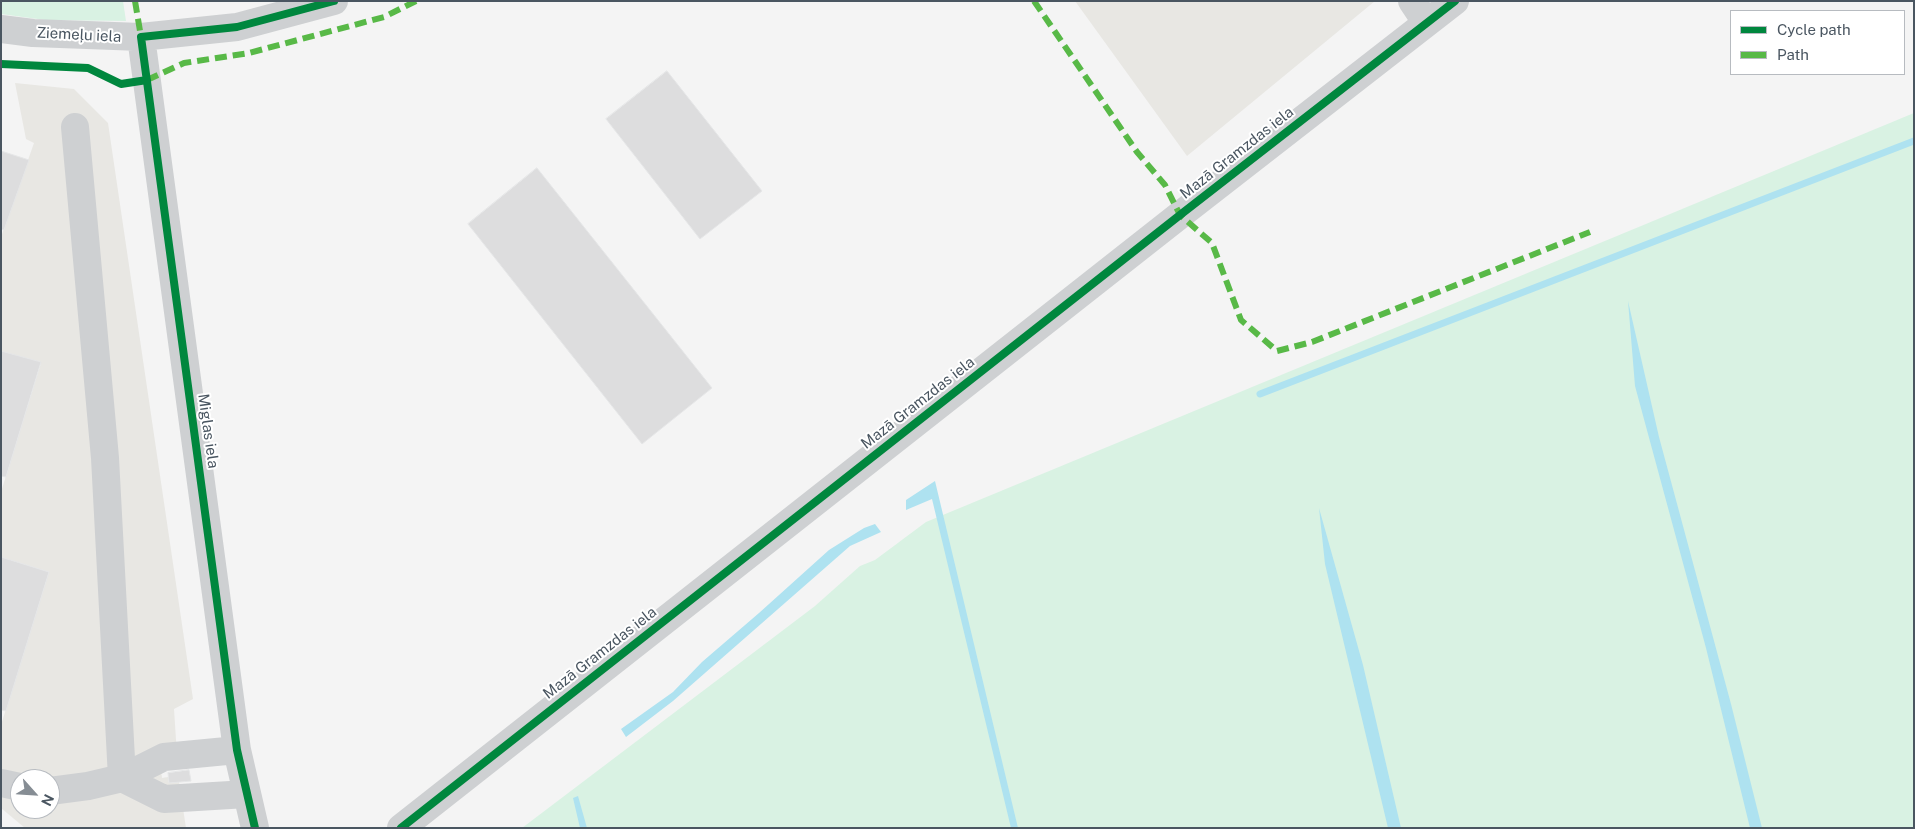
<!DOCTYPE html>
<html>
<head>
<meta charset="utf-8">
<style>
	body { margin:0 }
	#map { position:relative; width:1915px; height:829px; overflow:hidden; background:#f4f4f4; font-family:"Public Sans",sans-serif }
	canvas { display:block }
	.frame { position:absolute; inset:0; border:2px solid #4a5661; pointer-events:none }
	.legend { position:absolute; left:1730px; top:10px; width:175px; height:65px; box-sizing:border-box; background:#fff; border:1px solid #b7bbc0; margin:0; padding:6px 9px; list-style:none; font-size:15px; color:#4a5661 }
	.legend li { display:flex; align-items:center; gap:10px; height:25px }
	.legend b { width:25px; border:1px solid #b7bbc0 }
	.north { position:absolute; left:10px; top:769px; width:50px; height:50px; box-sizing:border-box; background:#fff; border:1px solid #b7bbc0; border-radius:50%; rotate:116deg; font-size:14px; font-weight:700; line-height:20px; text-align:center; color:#4a5661 }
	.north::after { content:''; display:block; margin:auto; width:18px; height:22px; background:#868d94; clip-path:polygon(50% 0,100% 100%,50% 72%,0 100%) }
</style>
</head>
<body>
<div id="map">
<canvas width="1915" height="829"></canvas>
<div class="frame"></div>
<ul class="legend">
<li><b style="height:6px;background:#00873e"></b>Cycle path</li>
<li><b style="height:6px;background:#58b947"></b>Path</li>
</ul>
<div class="north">N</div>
</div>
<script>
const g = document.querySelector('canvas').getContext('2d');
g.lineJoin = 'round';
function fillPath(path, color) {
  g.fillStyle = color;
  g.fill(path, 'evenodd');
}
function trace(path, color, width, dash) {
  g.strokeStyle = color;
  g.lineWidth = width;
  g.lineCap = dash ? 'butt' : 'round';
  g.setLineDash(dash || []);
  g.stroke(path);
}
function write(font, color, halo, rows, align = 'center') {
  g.font = font + ' "Public Sans",sans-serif';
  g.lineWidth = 4;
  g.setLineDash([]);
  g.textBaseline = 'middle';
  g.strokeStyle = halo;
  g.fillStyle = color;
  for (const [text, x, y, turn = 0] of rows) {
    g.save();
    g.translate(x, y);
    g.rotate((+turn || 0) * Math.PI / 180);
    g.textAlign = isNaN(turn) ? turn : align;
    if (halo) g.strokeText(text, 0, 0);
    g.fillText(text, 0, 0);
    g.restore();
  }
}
const commercial = new Path2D(`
	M 1075,1 L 1375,1 L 1187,156 Z
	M 15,83 L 74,89 L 108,123 L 193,699 L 174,709 L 177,755 L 160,763 L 162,778 L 168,777 L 169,783 L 179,782 L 186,828 L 25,828 L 1,808 L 1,725 L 49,572 L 1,557 L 1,492 L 41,363 L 1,351 L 1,237 L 34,143 L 26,139 ZM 20,779 L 50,779 L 50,809 L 20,809 Z`);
const green = new Path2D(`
	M 1,1 L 123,1 L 126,21 L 45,20 L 1,14 Z
	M 1914,113 L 1914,828 L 522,828 L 815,606 L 860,566 L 875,560 L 926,522 Z`);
const water = new Path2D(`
	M 1628,301 L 1659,437 L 1731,704 L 1762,828 L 1750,828 L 1706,648 L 1635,386 Z
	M 935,481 L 1018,828 L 1011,828 L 932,499 L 906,510 L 906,500 Z
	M 1319,508 L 1363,665 L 1401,828 L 1388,828 L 1325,564 Z
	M 875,524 L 881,532 L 850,546 L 673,701 L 626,737 L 621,729 L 673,692 L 702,662 L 759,613 L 829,550 L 864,528 Z
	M 578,796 L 587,828 L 580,828 L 573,798 Z`);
const stream = new Path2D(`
	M 1260,394 L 1914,141`);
const building = new Path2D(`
	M 667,71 L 762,191 L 700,239 L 606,119 Z
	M 1,151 L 29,160 L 4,230 L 1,229 Z
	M 537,168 L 712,388 L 642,444 L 468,224 Z
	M 1,351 L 41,362 L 6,477 L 1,476 Z
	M 1,557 L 49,572 L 6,711 L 1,710 Z
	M 189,770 L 191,781 L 169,783 L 168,773 Z`);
const path = new Path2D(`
	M 1,64 L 88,68 L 122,84`);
const minor = new Path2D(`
	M 1412,1 L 1426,22
	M 1,29 L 33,33 L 141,37 L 237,27 L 334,1
	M 141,37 L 237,750 L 255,828
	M 237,750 L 164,757 L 122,778 L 164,799 L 247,794
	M 1,783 L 20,787
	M 50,791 L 88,786 L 122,778 L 105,458 L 75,127
	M 401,828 L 1180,215 L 1455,1`);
const quiet = new Path2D(`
	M 135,1 L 141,37
	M 1034,1 L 1137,152 L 1165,185 L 1180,215 L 1212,243 L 1241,320 L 1277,351 L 1312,342 L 1590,232
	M 147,80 L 184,63 L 249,53 L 384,17 L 416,1`);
const cycleway = new Path2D(`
	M 1,64 L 88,68 L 121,84 L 147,80
	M 255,828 L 237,750 L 141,37 L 237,27 L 334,1
	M 401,828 L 1180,215 L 1455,1`);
const streetNames = [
	["Ziemeļu iela",79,35,3],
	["Mazā Gramzdas iela",1237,153,-38],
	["Mazā Gramzdas iela",918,403,-38],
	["Miglas iela",208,431,82],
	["Mazā Gramzdas iela",600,653,-38]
];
fillPath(commercial, '#e8e7e3');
fillPath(green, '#d9f2e3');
fillPath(water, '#aee2f0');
trace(stream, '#aee2f0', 7);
fillPath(building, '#ddddde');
trace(building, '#e5e6e7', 1);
trace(path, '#bcc7c4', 3, [4, 2.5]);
trace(minor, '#ced0d2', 28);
trace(quiet, '#58b947', 6, [12, 6]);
trace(cycleway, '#00873e', 8);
write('15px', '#4a5661', '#fff', streetNames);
</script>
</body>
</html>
